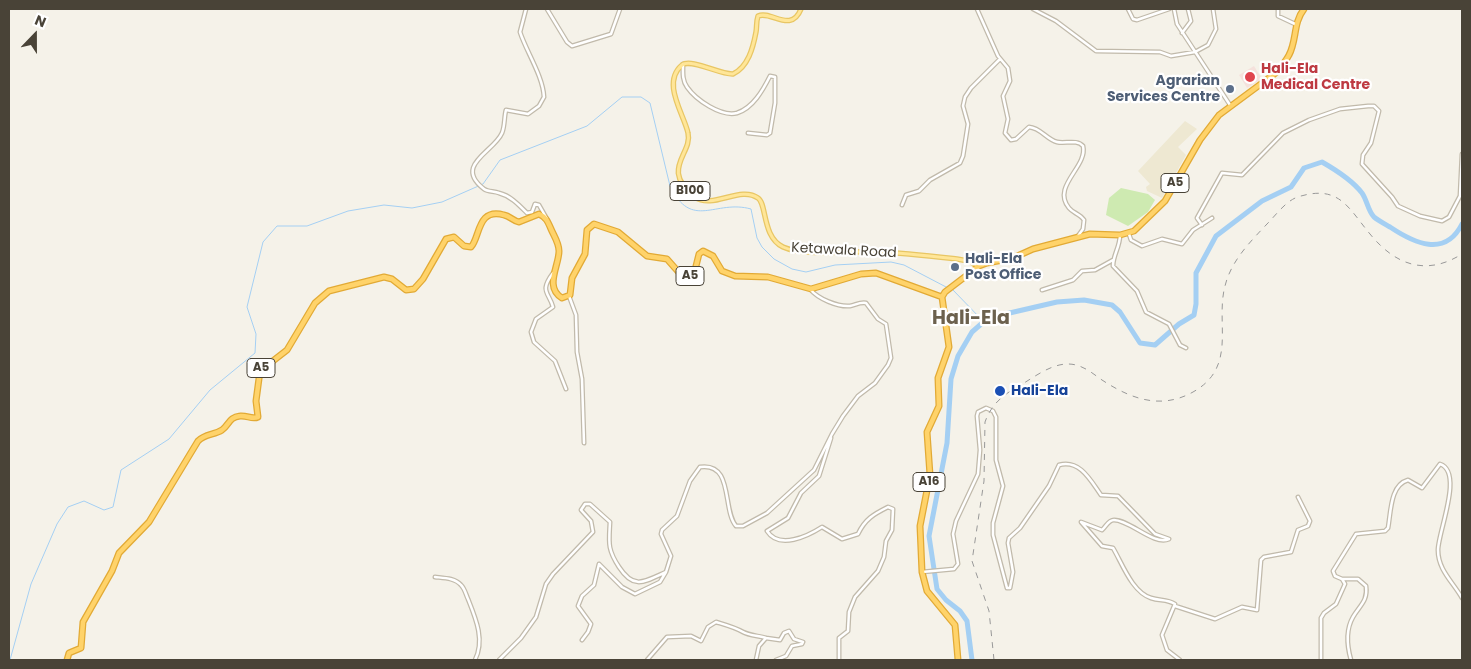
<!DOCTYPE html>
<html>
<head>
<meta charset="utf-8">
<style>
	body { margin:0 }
	#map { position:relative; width:1471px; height:669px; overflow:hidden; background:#f5f2e9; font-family:Poppins,sans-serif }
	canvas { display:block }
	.frame { position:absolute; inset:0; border:10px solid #494337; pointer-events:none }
	.north { position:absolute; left:10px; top:10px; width:50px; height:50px; -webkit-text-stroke:4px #fff; paint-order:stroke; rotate:22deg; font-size:14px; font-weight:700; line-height:20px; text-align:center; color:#494337 }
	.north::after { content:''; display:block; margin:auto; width:18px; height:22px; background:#494337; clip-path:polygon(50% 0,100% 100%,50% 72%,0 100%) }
</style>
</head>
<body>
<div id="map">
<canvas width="1471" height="669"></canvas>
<div class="frame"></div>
<div class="north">N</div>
</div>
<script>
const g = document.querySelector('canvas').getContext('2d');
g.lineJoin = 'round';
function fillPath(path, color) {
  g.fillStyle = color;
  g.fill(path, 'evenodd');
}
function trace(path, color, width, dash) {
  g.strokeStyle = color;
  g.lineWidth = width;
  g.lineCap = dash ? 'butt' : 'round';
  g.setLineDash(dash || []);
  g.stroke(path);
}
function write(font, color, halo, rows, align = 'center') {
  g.font = font + ' Poppins,sans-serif';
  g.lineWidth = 4.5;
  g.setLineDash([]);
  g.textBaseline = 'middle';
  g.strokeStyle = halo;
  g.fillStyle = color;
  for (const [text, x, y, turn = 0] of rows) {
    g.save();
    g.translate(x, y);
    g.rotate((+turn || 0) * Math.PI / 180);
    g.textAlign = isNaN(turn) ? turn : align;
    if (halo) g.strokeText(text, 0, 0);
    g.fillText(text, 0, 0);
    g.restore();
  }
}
const education = new Path2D(`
	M 1185,121 L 1197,129 L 1178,147 L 1186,155 L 1162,198 L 1147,191 L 1146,187 L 1150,184 L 1138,171 Z`);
const medical = new Path2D(`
	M 1254,66 L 1262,79 L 1247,88 L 1239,75 Z`);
const green = new Path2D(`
	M 1121,188 L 1148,194 L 1155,200 L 1148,212 L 1128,226 L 1106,215 L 1109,198 Z`);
const stream = new Path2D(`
	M 952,289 L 983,321
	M 10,660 L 31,584 L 57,524 L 68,507 L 84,501 L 104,510 L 113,507 L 121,470 L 169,439 L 210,390 L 255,353 L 256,334 L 247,307 L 263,242 L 277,226 L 307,226 L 348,211 L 384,205 L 412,208 L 442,202 L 483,184 L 500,160 L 587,126 L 622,97 L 641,97 L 650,103 L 670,186 C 692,231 715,199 751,209 L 757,238 L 762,247 L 774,259 L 792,269 L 806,272 L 835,265 L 891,262 L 904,265 L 948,288`);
const river = new Path2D(`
	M 972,660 L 967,621 L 960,611 L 946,600 L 937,589 L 929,536 L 947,443 L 951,379 L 958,356 L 972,332 L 988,318 L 1057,302 L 1084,300 L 1112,305 L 1120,312 L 1140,343 L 1155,345 L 1179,324 L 1194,315 L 1196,304 L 1196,273 L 1216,236 L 1262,201 L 1291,187 L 1304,168 L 1322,162 C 1336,170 1352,180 1362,193 C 1367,200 1368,211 1374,217 C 1379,221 1385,224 1390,227 C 1414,243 1445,258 1462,224`);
const minor = new Path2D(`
	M 526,9 L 520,32 C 526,51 543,76 544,97 L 539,106 L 528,114 L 506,110 C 504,117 505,126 502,133 C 494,152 453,165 484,189 C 488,192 494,191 499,193 C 511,196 519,205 527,213 L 532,212 L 535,204 L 539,205 L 547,219
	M 547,9 L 567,42 L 572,46 L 611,34 L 620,9
	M 977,9 L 998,56 L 1008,68 L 1010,81 L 1003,96 L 1008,119 L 1005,133 L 1011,140 L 1016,139 L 1029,127 C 1041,128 1046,139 1057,142 C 1065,144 1077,139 1083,146 C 1088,167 1051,186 1069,208 C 1073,213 1080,214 1084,220 L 1083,229 L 1078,236
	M 1033,9 L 1056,21 L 1096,51 L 1160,52 L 1171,56 L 1195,52 L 1208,45 L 1216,29 L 1213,9
	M 1128,9 L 1133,19 L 1137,20 L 1169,9
	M 1174,9 L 1177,24 L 1230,105
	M 1278,9 L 1278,16 L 1295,24
	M 1182,33 L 1191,21 L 1188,9
	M 683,64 C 683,72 682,80 687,87 C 696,100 721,117 737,113 C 753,108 763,90 770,76 L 775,77 L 775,103 L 770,133 L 767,135 L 748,133
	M 902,205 L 906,195 L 919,191 L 930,180 L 960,163 L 963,156 L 968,124 L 963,106 L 965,97 L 971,88 L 1000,59
	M 1202,225 L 1197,218 L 1222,173 L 1242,175 L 1283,133 L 1309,120 L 1340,109 L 1368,106 L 1374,106 L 1379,111 L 1371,143 L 1363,155 L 1362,164 L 1392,197 L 1398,206 L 1420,216 L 1442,221 L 1449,217 L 1460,196 L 1462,154
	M 1129,234 L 1131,240 L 1142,246 L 1162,239 L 1182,244 L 1193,230 L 1212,218
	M 1120,235 C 1120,247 1113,255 1113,266 L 1137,291 L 1146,312 L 1169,324 L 1180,345 L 1186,348
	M 553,273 C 539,292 549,292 553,307 L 536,319 L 531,332 L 534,342 L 555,361 L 566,389
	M 1042,290 L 1073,280 L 1082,271 L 1095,270 L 1113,260
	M 569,296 L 576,315 L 577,352 L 582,379 L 584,443
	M 831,438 L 819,476 L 801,493 L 788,518 L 767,531 C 779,550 808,536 822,527 L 842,539 L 858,534 C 865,519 874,514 888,507 L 893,509 L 892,530 L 886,541 L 884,557 L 878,571 L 855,597 L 849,612 L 848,631 L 839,638 L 839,660
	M 922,572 L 954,569 L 958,564 L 953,534 L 956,521 L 978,474 L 980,450 L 977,416 L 978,412 L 986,408 L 993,411 L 996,417 L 996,460 L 1003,486 L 993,523 L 993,535 L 1007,588 L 1010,588 L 1013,572 L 1008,543 L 1009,538 L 1020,528 L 1049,486 L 1059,465 C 1080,459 1091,481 1101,495 L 1118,496 L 1155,534 L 1169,539 C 1154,546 1130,520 1114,520 C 1108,520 1106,527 1102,530 L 1081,522 L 1102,546 L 1113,548 C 1122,563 1132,592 1151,598 C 1160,601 1167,599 1175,604 L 1162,635 L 1167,650 L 1180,660
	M 435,577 C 444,578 455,578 461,585 C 465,589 466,595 468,599 C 476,619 485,640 475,660
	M 1342,579 L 1358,579 L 1366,586 C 1368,601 1360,605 1353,617 C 1345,631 1347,646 1351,660
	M 1175,606 L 1215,619 L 1242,607 L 1257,610 L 1261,560 L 1264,557 L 1291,552 L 1298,530 L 1308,526 L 1310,521 L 1298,497
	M 582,640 L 588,632 L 591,624 L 578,606 L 582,596 L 594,585 L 599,564 L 622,587 L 635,594 L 660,582 L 666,572
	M 499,660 L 521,638 L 536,617 L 546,584 L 553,574 L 593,532 L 591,521 L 581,510 L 585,504 L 590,504 L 610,522 C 609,542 607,549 619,567 C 634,590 644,582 666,572 L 671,556 L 661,534 L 662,530 L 677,516 L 690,481 L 700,467 C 734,462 722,510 736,526 L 743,526 L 767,513 L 814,470 L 832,434 L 843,416 L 858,396 L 875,383 L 888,365 L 891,358 L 886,324 L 878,319 L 866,303 C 859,302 856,305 850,306 C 838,307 818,299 810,289
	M 647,660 L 667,637 L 691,636 L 701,641 L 708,627 L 716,622 C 726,625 734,627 743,632 C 748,635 759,636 766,638
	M 756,660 L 759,646 L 766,638 L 780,640 L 784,633 L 789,631 L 794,639 L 803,642 L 802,644 L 792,646 L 786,656 L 776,660
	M 1321,660 L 1321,618 L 1324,613 L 1336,604 L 1345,584 L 1342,579 L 1335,576 L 1333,571 L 1356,534 L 1385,531 L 1388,528 C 1391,512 1390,485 1408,480 L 1422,488 L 1440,464 C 1464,472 1438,532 1438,550 C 1438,570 1453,582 1462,598`);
const major = new Path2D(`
	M 801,9 C 791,34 771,10 758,16 C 756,22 757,27 756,32 C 753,48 748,67 733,74 C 721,75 691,58 682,65 C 661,83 684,114 688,133 C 693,154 659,169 695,197 C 713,210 740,185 758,198 C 767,204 762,237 783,247 C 805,257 852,250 877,252 C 904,253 930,256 957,259 L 968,261 L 979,266`);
const highway = new Path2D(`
	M 67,660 L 69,653 L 81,648 L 83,622 L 112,571 L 119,553 L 149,522 L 198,441 C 205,434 214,435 222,430 C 229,425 229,417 240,416 C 247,415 252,420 258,417 L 256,401 L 260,371 L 287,350 L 315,303 L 329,291 L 384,277 L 392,279 L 406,290 L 414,289 L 423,279 L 446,239 L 454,237 L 464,246 L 471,247 C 480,238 477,207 504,215 C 510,216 513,221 519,222 L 539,214 C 546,217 548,222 551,229 C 554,236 559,243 559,251 C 559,266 544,287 562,298 L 570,295 L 572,278 L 585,254 L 587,230 L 594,224 L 618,232 L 647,256 L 667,259 L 682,276 L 687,277 L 694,274 L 699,254 L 703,251 L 713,256 L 722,271 L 735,276 L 768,277 L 811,289 L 861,274 L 876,273 L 942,297
	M 958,660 L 955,625 L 927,591 L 922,572 L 920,526 L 930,475 L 927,432 L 939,406 L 938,378 L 949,347 L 942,297 L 945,292 L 979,266 L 987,263 L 1013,258 L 1033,249 L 1090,234 L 1120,235 L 1134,231 L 1165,201 L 1200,140 L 1219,115 L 1277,72 C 1281,66 1286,61 1289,55 C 1297,40 1293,23 1304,9`);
const rail = new Path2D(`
	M 994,660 L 989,611 L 972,561 L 984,481 L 985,422 C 992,402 1006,393 1024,383 C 1037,375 1052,364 1068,364 C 1082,364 1092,373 1102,380 C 1131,399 1161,410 1193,392 C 1238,367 1215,323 1225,286 C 1231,261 1250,242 1267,224 C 1277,214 1287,199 1301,196 C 1340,185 1349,209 1370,234 C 1396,266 1427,276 1462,254`);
const markers = [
	[1250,77,6,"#e0444e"],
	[1230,89,5,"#5c6f8a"],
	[955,267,5,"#5c6f8a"],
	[1000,391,6,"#1a4fb4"]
];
const shields = [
	[1175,183,28],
	[690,191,40],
	[690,276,28],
	[261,368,28],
	[929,482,32]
];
const shieldNames = [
	["A5",1175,183],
	["B100",690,191],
	["A5",690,276],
	["A5",261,368],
	["A16",929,482]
];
const healthNames = [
	["Hali-Ela",1261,69],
	["Medical Centre",1261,85]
];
const serviceNames = [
	["Agrarian",1220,81],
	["Services Centre",1220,97],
	["Hali-Ela",965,259,"left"],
	["Post Office",965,275,"left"]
];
const streetNames = [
	["Ketawala Road",844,251,3]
];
const transitNames = [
	["Hali-Ela",1011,391]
];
const districtNames = [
	["Hali-Ela",971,319]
];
fillPath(education, '#eee8d2');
fillPath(medical, '#f5e1dc');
fillPath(green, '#ceeab1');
trace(stream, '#a4cff3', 1);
trace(river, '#a4cff3', 5);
trace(minor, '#c1baab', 5);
trace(major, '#e8c664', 5.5);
trace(highway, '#e2aa35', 7);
trace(minor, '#fff', 2.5);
trace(major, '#ffe698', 3);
trace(highway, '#ffd36a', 4.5);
trace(rail, '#989898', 1, [6, 6]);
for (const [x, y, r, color] of markers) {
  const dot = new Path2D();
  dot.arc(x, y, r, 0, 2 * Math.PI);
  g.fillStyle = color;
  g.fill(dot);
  trace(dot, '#fff', 2);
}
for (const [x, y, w] of shields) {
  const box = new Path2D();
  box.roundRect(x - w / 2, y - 9.5, w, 19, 4);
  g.fillStyle = '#fff';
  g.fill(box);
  trace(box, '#494337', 1);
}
write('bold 12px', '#494337', null, shieldNames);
write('bold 14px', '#be3a42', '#fff', healthNames, 'left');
write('bold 14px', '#4e5e75', '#fff', serviceNames, 'right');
write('14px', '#494337', '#fff', streetNames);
write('bold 14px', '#164399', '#fff', transitNames, 'left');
write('bold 19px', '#6c614e', '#fff', districtNames);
</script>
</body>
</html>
